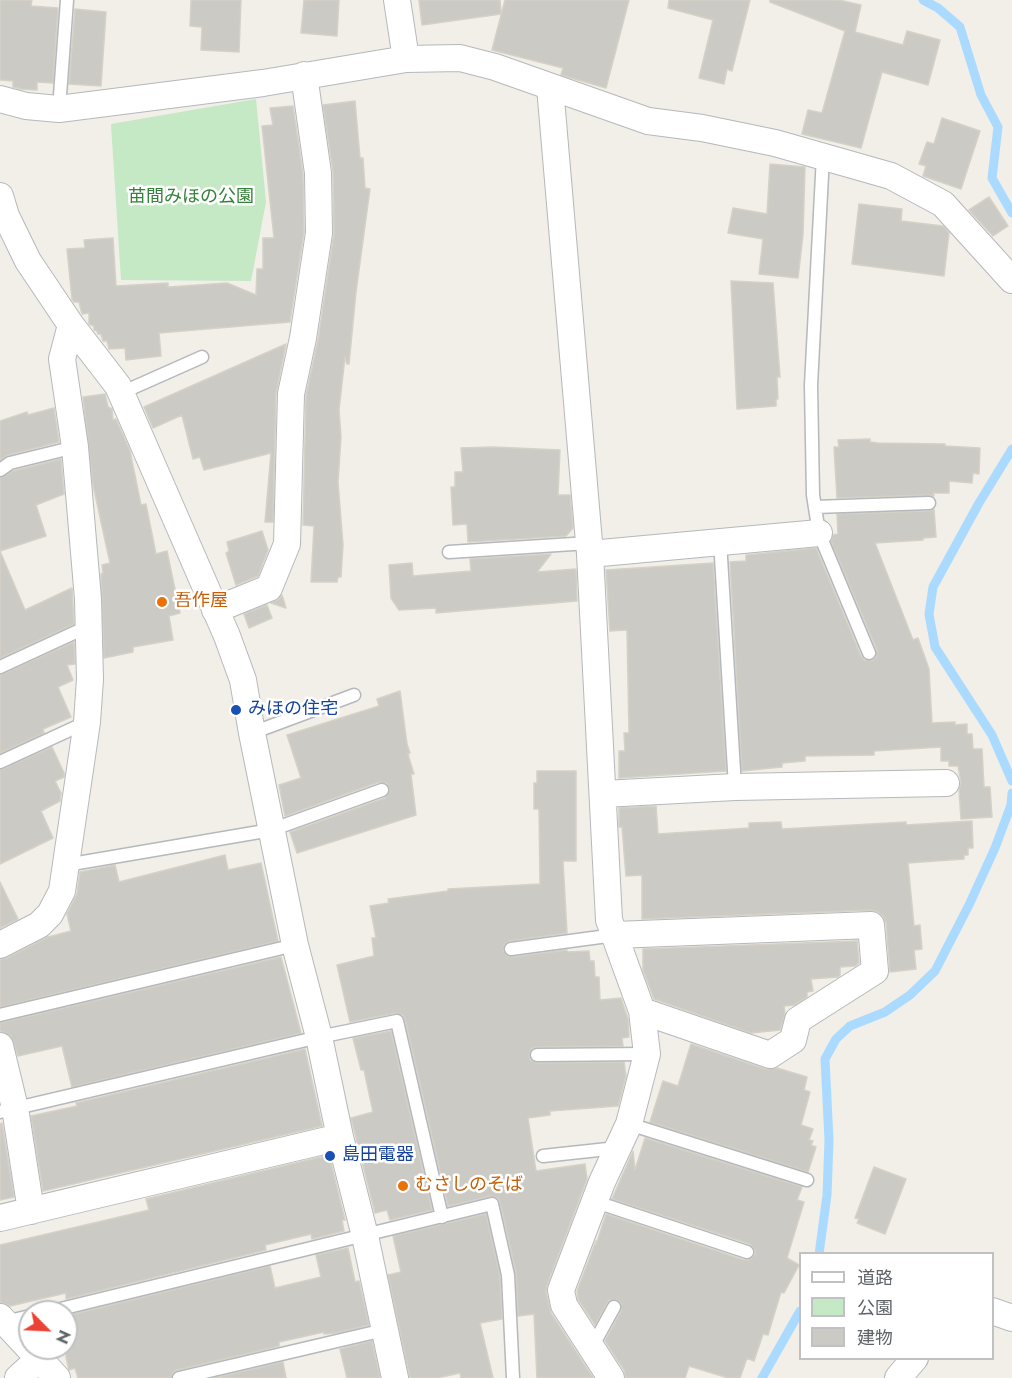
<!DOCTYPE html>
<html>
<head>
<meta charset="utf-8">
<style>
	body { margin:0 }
	#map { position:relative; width:1012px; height:1378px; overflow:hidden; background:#f1efe8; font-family:Jost,"Noto Sans JP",sans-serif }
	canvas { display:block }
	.legend { position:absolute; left:799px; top:1252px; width:195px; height:108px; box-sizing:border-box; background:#fff; border:2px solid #bfc1c3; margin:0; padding:8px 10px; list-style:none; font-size:18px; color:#5f6368 }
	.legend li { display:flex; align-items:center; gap:12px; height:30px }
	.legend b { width:30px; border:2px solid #bfc1c3 }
	.north { position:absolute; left:18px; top:1300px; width:60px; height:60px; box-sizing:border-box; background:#fff; border:2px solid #bfc1c3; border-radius:50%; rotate:114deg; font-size:16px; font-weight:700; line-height:24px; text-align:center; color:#5f6368 }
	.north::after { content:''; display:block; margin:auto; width:21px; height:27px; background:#ea4335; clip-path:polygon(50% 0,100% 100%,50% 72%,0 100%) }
</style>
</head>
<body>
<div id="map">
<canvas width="1012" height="1378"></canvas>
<ul class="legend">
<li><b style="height:8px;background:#fff"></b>道路</li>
<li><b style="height:16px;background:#c5e8c5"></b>公園</li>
<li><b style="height:16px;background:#cccac5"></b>建物</li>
</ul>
<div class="north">N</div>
</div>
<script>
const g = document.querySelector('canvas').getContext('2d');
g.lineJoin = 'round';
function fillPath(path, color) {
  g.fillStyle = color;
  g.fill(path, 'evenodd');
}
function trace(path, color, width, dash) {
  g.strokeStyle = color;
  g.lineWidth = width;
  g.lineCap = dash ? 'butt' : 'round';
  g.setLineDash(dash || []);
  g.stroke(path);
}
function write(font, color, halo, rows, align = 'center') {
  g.font = font + ' Jost,"Noto Sans JP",sans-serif';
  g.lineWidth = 5;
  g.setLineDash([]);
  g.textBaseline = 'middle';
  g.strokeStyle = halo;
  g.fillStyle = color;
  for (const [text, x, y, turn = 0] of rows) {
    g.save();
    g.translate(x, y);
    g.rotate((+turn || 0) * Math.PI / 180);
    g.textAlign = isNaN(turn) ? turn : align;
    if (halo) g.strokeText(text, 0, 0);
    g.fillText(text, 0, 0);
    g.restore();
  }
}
const green = new Path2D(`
	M 256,99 L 266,202 L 251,281 L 121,280 L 111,124 Z`);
const stream = new Path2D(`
	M 923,0 L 938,8 L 960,27 L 981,95 L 998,127 L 992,178 L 1012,213
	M 1012,449 L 979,503 L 933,587 L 929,614 L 935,647 L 992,735 L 1012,781
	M 819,1254 L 827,1195 L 829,1140 L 825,1059 L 836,1039 L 850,1026 L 885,1012 L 910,995 L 935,971 L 969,905 L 995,848 L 1011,805 L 1012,793
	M 762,1378 L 800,1311`);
const building = new Path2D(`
	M 0,0 L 32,0 L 31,6 L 58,8 L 53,83 L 37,82 L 37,90 L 21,89 L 13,87 L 13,81 L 0,80 Z
	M 191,0 L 241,0 L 239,52 L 201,50 L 202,27 L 190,26 Z
	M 304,0 L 339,0 L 337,36 L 301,33 Z
	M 419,0 L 500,0 L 501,14 L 422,25 Z
	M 505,0 L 629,0 L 606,88 L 561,75 L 563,68 L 492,50 Z
	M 669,0 L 750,0 L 732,71 L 727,69 L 724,84 L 699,78 L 713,20 L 668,8 Z
	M 770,0 L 839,0 L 861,5 L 855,32 L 903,45 L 907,31 L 940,40 L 928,85 L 882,72 L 861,148 L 802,134 L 808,110 L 822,113 L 845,31 L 770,2 Z
	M 75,9 L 106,12 L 101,86 L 69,84 Z
	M 355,101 L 360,158 L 363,158 L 365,188 L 370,189 L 356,292 L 349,364 L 347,364 L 345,357 L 339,410 L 341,437 L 338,482 L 343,545 L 341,577 L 338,577 L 337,582 L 311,582 L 314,526 L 303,525 L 306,396 L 318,340 L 334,233 L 333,171 L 323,105 Z
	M 293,106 L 303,174 L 304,232 L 290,322 L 159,333 L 161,356 L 126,360 L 125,348 L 109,349 L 107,341 L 103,341 L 101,334 L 98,334 L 97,331 L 94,330 L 94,326 L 89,324 L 89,313 L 82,314 L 79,302 L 74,302 L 72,299 L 67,249 L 85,248 L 84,240 L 113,238 L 116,286 L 168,283 L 168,287 L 227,283 L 256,295 L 257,269 L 263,269 L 263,238 L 274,238 L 262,126 L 273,125 L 270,108 Z
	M 942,118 L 980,131 L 961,189 L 923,176 L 926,166 L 919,164 L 927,142 L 934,144 Z
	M 770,164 L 805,167 L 803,235 L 798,278 L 759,274 L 763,239 L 728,233 L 733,208 L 767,214 Z
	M 989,197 L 1008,226 L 993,236 L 969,210 Z
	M 859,204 L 902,209 L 901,221 L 943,226 L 949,233 L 944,276 L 852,264 Z
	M 731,281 L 773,283 L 780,377 L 777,377 L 778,399 L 776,399 L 776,406 L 737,409 Z
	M 286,344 L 276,393 L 273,522 L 265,522 L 271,453 L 204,470 L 200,457 L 193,459 L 182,415 L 153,428 L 144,407 Z
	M 105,394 L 108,407 L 112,409 L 113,420 L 116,419 L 130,451 L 141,505 L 146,504 L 156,554 L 167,551 L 180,613 L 169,616 L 173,640 L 133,647 L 133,652 L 104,658 L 101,574 L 103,573 L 102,565 L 110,563 L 93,485 L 83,397 Z
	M 54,408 L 59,442 L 8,455 L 0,460 L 0,421 L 27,412 L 28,415 Z
	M 870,439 L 870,442 L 878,443 L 945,444 L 945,446 L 980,448 L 979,474 L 973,473 L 972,483 L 949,481 L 949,493 L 933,493 L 934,496 L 929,495 L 837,498 L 834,447 L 839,447 L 838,440 Z
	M 493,447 L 560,450 L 558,495 L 570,495 L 573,528 L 566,536 L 468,542 L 467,524 L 453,525 L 451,487 L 455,487 L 455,472 L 463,472 L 461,448 Z
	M 61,459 L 64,494 L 36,505 L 46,536 L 0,551 L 25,610 L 72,588 L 74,624 L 0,658 L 0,478 L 13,471 Z
	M 934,509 L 936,537 L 923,538 L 923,540 L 875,543 L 913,640 L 918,638 L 929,669 L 932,723 L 955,722 L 955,725 L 967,724 L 967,734 L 972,734 L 973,749 L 982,749 L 984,787 L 990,787 L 992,817 L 961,819 L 959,790 L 961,782 L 958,766 L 949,766 L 949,761 L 941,761 L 941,747 L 874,751 L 874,755 L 805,756 L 805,761 L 782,763 L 782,767 L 742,771 L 730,562 L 746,561 L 746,555 L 816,548 L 861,656 L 864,660 L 872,661 L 876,657 L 877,650 L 831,541 L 833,535 L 838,534 L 837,514 L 929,511 Z
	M 262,531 L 268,550 L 258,576 L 236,585 L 226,553 L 229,551 L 227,542 Z
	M 551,554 L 537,572 L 576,569 L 577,601 L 436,613 L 436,608 L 399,610 L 391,598 L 389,565 L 412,563 L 413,576 L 471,571 L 470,559 Z
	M 713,563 L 726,771 L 619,778 L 619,751 L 625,751 L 624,733 L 629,733 L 627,630 L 610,631 L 606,570 Z
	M 282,595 L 286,608 L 271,603 L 279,599 Z
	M 267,605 L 272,618 L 249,628 L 244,614 Z
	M 74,642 L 75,664 L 67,665 L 73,680 L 58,687 L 71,717 L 43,729 L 44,733 L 0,753 L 0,675 Z
	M 400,691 L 407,744 L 410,753 L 408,753 L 409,758 L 414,774 L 411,774 L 416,815 L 297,853 L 290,832 L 385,798 L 390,791 L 387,783 L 379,782 L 285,816 L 279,785 L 301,778 L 287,735 L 379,706 L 377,699 Z
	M 52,747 L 64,773 L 64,777 L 55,781 L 61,793 L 60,801 L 41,811 L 53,838 L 0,864 L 0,770 Z
	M 537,771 L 576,771 L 576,861 L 563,861 L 567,933 L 509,941 L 504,945 L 503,951 L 507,956 L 512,957 L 567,950 L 567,952 L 589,951 L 590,961 L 594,961 L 595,977 L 599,977 L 600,1000 L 621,998 L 628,1019 L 629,1037 L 622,1038 L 623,1046 L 537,1047 L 532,1048 L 529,1054 L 530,1060 L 537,1063 L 624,1062 L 626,1076 L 618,1106 L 550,1111 L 550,1115 L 528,1118 L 536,1171 L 585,1164 L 587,1179 L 547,1285 L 546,1292 L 551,1313 L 593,1378 L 537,1378 L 534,1314 L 518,1316 L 516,1273 L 500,1202 L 498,1198 L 491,1196 L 448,1206 L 405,1019 L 403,1015 L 396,1013 L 350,1022 L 337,965 L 374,956 L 372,938 L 376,938 L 370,906 L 389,903 L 388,899 L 448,891 L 448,889 L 540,884 L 539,809 L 534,809 L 534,783 L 537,783 Z
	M 656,806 L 658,834 L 749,828 L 749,823 L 781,822 L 782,829 L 906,822 L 906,825 L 972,821 L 973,848 L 968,848 L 968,855 L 964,855 L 964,859 L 908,863 L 914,926 L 920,925 L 922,949 L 914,950 L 916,969 L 890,972 L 886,923 L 883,916 L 878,912 L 871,910 L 642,919 L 642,875 L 626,876 L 622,827 L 619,827 L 619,808 Z
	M 225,855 L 228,870 L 261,863 L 278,941 L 0,1007 L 0,960 L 7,958 L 48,937 L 71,931 L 67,914 L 77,894 L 80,872 L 115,865 L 119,882 Z
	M 0,882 L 18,919 L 0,928 Z
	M 857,941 L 859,963 L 855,966 L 840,967 L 840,975 L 838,977 L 811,979 L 813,991 L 807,992 L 807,997 L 794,1005 L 784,1006 L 785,1014 L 780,1030 L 751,1033 L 654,999 L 643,970 L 643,949 Z
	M 281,957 L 301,1033 L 72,1087 L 62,1046 L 18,1056 L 11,1036 L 0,1031 L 0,1023 Z
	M 391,1031 L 432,1210 L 390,1220 L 387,1210 L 375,1213 L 351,1118 L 373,1112 L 364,1070 L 361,1070 L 353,1038 Z
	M 691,1044 L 765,1069 L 777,1068 L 807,1077 L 804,1090 L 810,1092 L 801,1125 L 813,1129 L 809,1140 L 813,1141 L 811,1145 L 816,1147 L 808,1172 L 650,1122 L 663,1081 L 678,1086 Z
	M 305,1049 L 322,1126 L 43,1191 L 31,1116 L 77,1106 L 76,1103 Z
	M 2,1123 L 14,1197 L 0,1200 L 0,1124 Z
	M 645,1138 L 802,1187 L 797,1200 L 804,1202 L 787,1258 L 799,1265 L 784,1293 L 781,1292 L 768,1335 L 763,1334 L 754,1361 L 747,1358 L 740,1378 L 728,1378 L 689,1366 L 685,1378 L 626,1378 L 624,1370 L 605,1341 L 621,1311 L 621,1303 L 617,1300 L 609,1300 L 595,1325 L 578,1299 L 577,1291 L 596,1241 L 596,1245 L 606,1214 L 744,1260 L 749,1260 L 755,1255 L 755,1250 L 750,1244 L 612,1199 L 633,1151 L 635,1170 Z
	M 329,1155 L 345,1220 L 342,1220 L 344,1231 L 312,1239 L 311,1234 L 265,1245 L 266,1250 L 66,1299 L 66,1293 L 10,1306 L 0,1302 L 0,1245 L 149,1210 L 146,1199 Z
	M 874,1167 L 906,1179 L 885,1234 L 857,1223 L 859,1219 L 855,1218 Z
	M 486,1214 L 500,1276 L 502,1319 L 480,1323 L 493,1378 L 461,1378 L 460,1373 L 437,1378 L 410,1378 L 388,1275 L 401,1272 L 393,1236 Z
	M 348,1248 L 355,1282 L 359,1281 L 369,1325 L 336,1333 L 324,1334 L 324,1332 L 279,1342 L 279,1346 L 177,1370 L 173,1372 L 171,1378 L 78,1378 L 75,1368 L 69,1370 L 66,1357 L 66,1316 L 270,1266 L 275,1288 L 321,1277 L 316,1255 Z
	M 372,1341 L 380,1378 L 347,1378 L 340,1349 Z
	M 283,1362 L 286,1378 L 215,1378 Z`);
const service = new Path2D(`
	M 59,109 L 67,0
	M 823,156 L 811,385 L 813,495 L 819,533 L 869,653
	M 121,393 L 202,357
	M 0,470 L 10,463 L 75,447
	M 815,507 L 929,503
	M 720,541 L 735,787
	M 449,552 L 589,543
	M 0,667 L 89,626
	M 252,733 L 354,695
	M 0,762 L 87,722
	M 66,865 L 271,830 L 382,790
	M 511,949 L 615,935
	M 0,1015 L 295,945
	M 537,1055 L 647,1054
	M 0,1112 L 319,1037 L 397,1021 L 442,1217
	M 629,1124 L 807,1180
	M 543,1156 L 617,1148
	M 596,1202 L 747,1252
	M 48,1312 L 492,1204 L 508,1275 L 513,1378
	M 5,1322 L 30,1316
	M 592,1347 L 614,1307
	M 179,1378 L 384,1330`);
const minor = new Path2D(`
	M 397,0 L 406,59
	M 550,87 L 590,554 L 609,920 L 642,1011 L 647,1054 L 629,1124 L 602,1182 L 561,1290 L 564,1305 L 611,1378
	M 0,99 L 26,106 L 59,109 L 263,83 L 406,59 L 460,58 L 495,67 L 648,121 L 702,128 L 775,143 L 891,176 L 943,204 L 1012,280
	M 0,196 L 6,216 L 28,261 L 71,325 L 118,386 L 227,636 L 243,680 L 252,733 L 295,945 L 319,1037 L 340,1137 L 365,1236 L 395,1378
	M 590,554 L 819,533
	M 215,610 L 269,588 L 287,544 L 291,394 L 303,338 L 319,233 L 318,173 L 304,75
	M 603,794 L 735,787 L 946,783
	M 615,935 L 871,925 L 875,971 L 798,1020 L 793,1040 L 770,1055 L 642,1011
	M 0,945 L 39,925 L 50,914 L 62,891 L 87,722 L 90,679 L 88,599 L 75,447 L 62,359 L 71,325
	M 0,1046 L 15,1108 L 31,1211
	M 0,1218 L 340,1137
	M 992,1311 L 1012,1318
	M 0,1317 L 57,1378
	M 18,1378 L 39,1359
	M 898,1378 L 915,1358`);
const markers = [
	[162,602,6,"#e8710a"],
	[236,710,6,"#1a4fb4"],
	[330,1156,6,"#1a4fb4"],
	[403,1186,6,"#e8710a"]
];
const parkNames = [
	["苗間みほの公園",191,198]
];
const foodNames = [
	["吾作屋",174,602],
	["むさしのそば",415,1186]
];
const transitNames = [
	["みほの住宅",248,710],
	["島田電器",342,1156]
];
fillPath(green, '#c5e8c5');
trace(stream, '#aadaff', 9);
fillPath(building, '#cccac5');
trace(building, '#d6d1c6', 1.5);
trace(service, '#b5b8bc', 15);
trace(minor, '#b5b8bc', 28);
trace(service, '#fff', 12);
trace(minor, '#fff', 26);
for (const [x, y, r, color] of markers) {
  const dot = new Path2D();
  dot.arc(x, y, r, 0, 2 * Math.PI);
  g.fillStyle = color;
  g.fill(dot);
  trace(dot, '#fff', 2);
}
write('18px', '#348238', '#fff', parkNames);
write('18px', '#c56008', '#fff', foodNames, 'left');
write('18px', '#164399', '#fff', transitNames, 'left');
</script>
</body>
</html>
